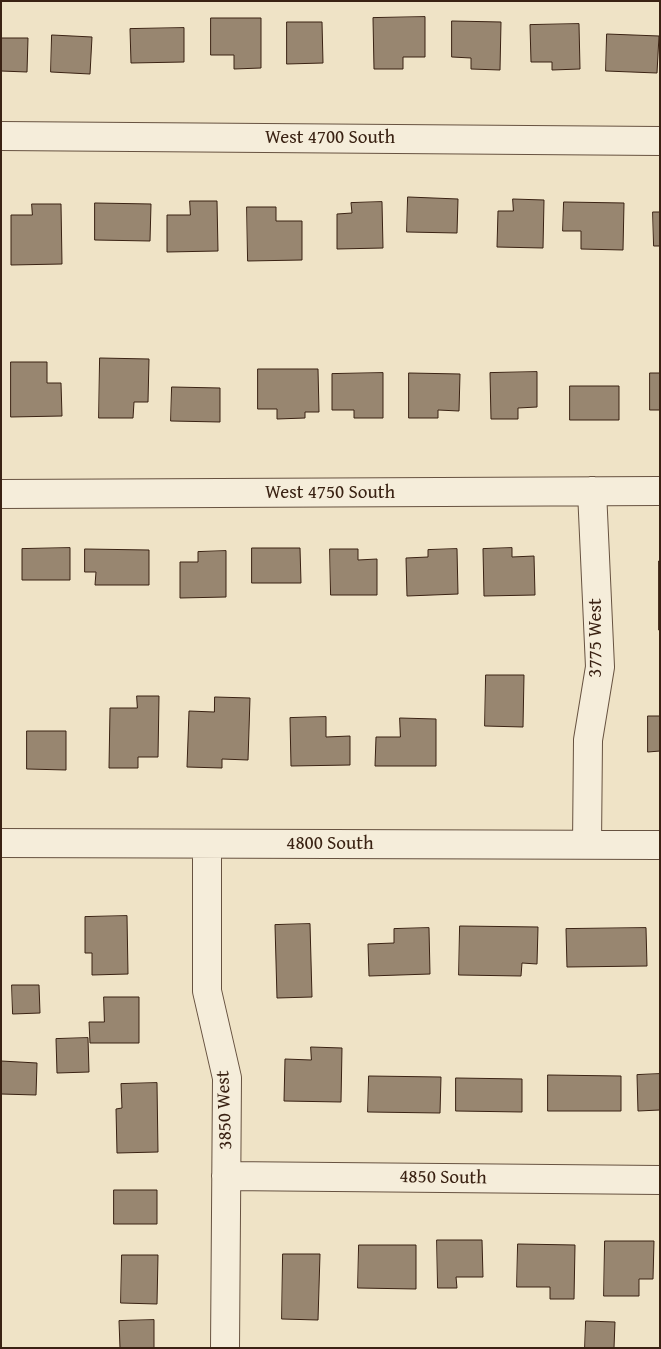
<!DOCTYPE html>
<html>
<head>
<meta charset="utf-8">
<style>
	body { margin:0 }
	#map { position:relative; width:661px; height:1349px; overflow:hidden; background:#efe3c6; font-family:"Gentium Book Plus",serif }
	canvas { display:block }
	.frame { position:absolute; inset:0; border:2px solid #3a2213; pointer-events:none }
</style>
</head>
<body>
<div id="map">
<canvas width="661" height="1349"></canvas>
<div class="frame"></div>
</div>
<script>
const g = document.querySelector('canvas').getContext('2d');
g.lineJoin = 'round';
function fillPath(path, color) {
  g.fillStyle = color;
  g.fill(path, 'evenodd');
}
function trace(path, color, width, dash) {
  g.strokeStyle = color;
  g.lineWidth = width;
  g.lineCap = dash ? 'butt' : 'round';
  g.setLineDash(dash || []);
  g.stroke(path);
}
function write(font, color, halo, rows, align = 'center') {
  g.font = font + ' "Gentium Book Plus",serif';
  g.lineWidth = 4.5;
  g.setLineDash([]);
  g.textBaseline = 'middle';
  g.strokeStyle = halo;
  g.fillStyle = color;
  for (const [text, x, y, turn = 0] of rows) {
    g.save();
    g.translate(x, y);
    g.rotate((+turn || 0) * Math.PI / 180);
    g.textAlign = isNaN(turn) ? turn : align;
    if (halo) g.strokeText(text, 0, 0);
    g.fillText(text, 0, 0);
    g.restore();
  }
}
const building = new Path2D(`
	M 425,17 L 425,57 L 403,57 L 403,69 L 374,69 L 373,18 Z
	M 211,18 L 261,18 L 261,68 L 234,69 L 234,55 L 211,55 Z
	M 452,21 L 501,22 L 500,70 L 471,69 L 471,58 L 452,57 Z
	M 287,22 L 322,22 L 323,63 L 287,64 Z
	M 579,24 L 580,69 L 552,70 L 552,62 L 531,62 L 530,25 Z
	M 184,28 L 184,62 L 131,63 L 130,29 Z
	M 607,34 L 659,36 L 657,73 L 606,71 Z
	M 52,35 L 92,37 L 90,74 L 51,72 Z
	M 1,38 L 28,38 L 27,72 L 1,71 Z
	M 408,197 L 458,199 L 457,233 L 407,232 Z
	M 513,199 L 544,200 L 543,248 L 497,247 L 498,211 L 513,211 Z
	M 190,201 L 217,201 L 218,251 L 167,252 L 167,215 L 190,215 Z
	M 382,202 L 383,248 L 337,249 L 337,214 L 352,213 L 351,203 Z
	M 564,202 L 624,203 L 623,250 L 581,249 L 581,231 L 563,231 Z
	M 95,203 L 151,204 L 150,241 L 95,240 Z
	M 32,204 L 61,204 L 62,264 L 11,265 L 11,215 L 32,215 Z
	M 247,207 L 276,207 L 276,221 L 302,221 L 302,260 L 248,261 Z
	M 653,212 L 660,212 L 660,246 L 654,246 Z
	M 100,358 L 149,359 L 148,402 L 134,402 L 133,418 L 99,418 Z
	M 11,362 L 47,362 L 47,383 L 61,383 L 62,416 L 11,417 Z
	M 258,369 L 318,369 L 319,412 L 305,412 L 305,418 L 277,419 L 277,409 L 258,409 Z
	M 537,372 L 537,407 L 518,408 L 518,419 L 491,419 L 490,373 Z
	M 383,373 L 383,418 L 354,418 L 354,410 L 332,410 L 332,374 Z
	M 409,373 L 460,374 L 459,411 L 438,410 L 438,418 L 409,418 Z
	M 650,373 L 660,373 L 660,410 L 650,410 Z
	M 570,386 L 619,386 L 619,420 L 570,420 Z
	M 172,387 L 220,388 L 220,422 L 171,421 Z
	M 70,548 L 70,580 L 22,580 L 22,549 Z
	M 252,548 L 300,548 L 301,583 L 252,583 Z
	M 512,548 L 512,557 L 534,556 L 535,595 L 484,596 L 483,549 Z
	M 85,549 L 149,550 L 149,585 L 95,585 L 96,572 L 85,572 Z
	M 330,549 L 358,549 L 358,560 L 377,559 L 377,595 L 331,595 Z
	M 457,549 L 458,594 L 407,596 L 406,558 L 428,557 L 428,550 Z
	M 226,551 L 226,597 L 180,598 L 180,562 L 198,562 L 198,552 Z
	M 659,561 L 660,561 L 660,630 L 659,630 Z
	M 486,675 L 524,675 L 523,727 L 485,726 Z
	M 137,696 L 159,696 L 158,757 L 138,757 L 138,768 L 109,768 L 110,708 L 137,708 Z
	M 215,697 L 250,698 L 248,760 L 222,759 L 222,768 L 187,767 L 189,711 L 214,712 Z
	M 648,716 L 660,716 L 660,751 L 648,752 Z
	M 326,717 L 326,737 L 350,736 L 350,765 L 291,766 L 290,718 Z
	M 400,718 L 436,719 L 436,766 L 375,766 L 376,737 L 400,737 Z
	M 27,731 L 66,731 L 66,770 L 27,769 Z
	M 127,916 L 128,974 L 92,975 L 92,953 L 85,953 L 85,917 Z
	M 310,924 L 312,997 L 277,998 L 275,925 Z
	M 460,926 L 538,927 L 537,964 L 522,963 L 521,976 L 459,975 Z
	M 429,928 L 430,974 L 369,976 L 368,944 L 394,943 L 394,929 Z
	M 646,928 L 647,966 L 567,967 L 566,929 Z
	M 12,985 L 39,985 L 40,1013 L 13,1014 Z
	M 104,997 L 139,997 L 139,1043 L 90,1043 L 89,1022 L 104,1022 Z
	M 88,1038 L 89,1072 L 57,1073 L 56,1039 Z
	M 311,1047 L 342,1048 L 341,1102 L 284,1101 L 285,1059 L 311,1060 Z
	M 1,1061 L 37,1063 L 36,1095 L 1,1094 Z
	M 660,1074 L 660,1110 L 638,1111 L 637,1075 Z
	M 548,1075 L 621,1076 L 621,1111 L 548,1111 Z
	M 369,1076 L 441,1077 L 440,1113 L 368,1112 Z
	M 456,1078 L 522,1079 L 522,1112 L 456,1111 Z
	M 157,1083 L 158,1152 L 117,1153 L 116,1109 L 122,1108 L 121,1084 Z
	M 114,1190 L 157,1190 L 157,1224 L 114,1224 Z
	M 437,1240 L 482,1240 L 483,1277 L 456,1277 L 457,1288 L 438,1288 Z
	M 605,1241 L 654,1241 L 653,1279 L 639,1279 L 639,1296 L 604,1296 Z
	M 518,1244 L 575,1245 L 574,1299 L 550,1299 L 550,1287 L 517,1287 Z
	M 359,1245 L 416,1245 L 416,1289 L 358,1288 Z
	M 283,1254 L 320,1254 L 318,1320 L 282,1319 Z
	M 122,1255 L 158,1255 L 157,1304 L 121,1303 Z
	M 154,1320 L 154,1348 L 120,1348 L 119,1321 Z
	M 586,1321 L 615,1322 L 614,1348 L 585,1348 Z`);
const minor = new Path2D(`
	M 1,136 L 660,141
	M 1,494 L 660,491
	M 1,843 L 660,845
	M 207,844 L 207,991 L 227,1078 L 225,1348
	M 587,845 L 588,740 L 600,667 L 592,491
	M 226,1176 L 660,1180`);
const streetNames = [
	["West 4700 South",330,138],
	["West 4750 South",330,493],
	["3775 West",596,638,-90],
	["4800 South",330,844],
	["3850 West",225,1110,-92],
	["4850 South",443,1178,1]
];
fillPath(building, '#988670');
trace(building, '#3a2213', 1);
trace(minor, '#675240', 30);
trace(minor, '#f5edda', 28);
write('19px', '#3a2213', '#f5edda', streetNames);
</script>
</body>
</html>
